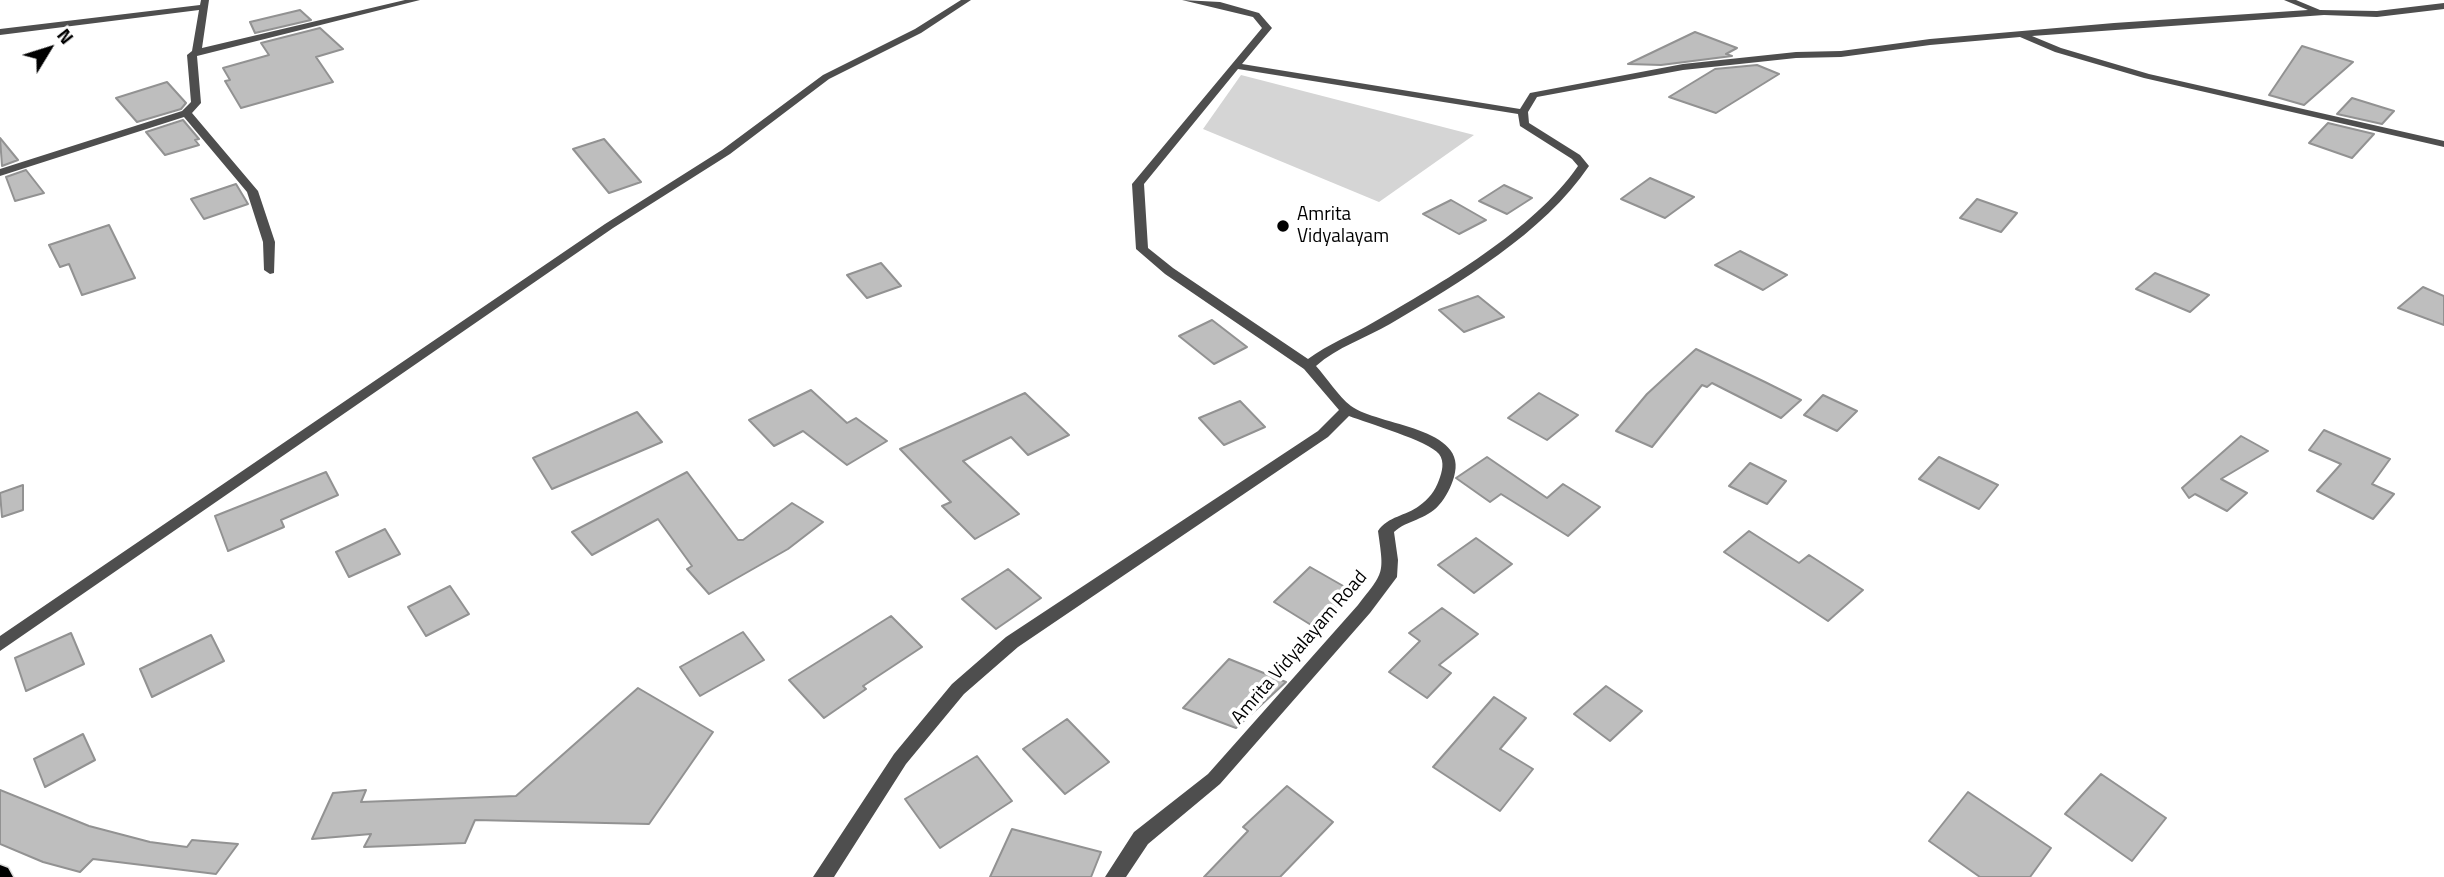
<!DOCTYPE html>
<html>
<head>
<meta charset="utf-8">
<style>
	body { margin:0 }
	#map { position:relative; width:2444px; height:877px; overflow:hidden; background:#fff; font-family:"Titillium Web",sans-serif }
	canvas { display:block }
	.north { position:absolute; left:14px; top:14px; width:70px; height:70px; -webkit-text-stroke:5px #fff; paint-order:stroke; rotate:52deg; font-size:19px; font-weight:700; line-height:28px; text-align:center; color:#000 }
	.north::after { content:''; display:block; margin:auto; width:24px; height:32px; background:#000; clip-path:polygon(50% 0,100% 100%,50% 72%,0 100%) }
</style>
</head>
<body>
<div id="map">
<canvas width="2444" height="877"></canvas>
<div class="north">N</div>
</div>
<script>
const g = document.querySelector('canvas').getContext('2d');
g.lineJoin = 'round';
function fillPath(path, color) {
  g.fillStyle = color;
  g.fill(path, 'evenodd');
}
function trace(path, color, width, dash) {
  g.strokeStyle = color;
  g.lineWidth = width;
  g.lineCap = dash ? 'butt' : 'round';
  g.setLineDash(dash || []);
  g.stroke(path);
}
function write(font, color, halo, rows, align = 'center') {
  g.font = font + ' "Titillium Web",sans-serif';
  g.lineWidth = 7;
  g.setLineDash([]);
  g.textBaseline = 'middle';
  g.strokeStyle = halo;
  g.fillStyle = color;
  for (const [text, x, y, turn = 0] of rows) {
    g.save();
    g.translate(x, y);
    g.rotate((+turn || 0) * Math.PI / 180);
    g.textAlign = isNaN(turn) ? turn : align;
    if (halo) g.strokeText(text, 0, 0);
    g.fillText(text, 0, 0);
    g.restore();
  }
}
const green = new Path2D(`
	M 1241,75 L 1474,135 L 1379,202 L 1203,129 Z`);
const building = new Path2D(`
	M 300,10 L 311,20 L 255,33 L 250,22 Z
	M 320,28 L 343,49 L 316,57 L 333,82 L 241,108 L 225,81 L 230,80 L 223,68 L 269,55 L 261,43 Z
	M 1695,32 L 1737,48 L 1726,54 L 1732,56 L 1661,65 L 1628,64 Z
	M 2302,46 L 2353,62 L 2304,105 L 2269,95 Z
	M 1757,65 L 1779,74 L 1716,113 L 1669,97 L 1715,69 Z
	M 167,82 L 186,103 L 181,109 L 137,122 L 116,98 Z
	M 2352,98 L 2394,111 L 2382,124 L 2337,114 Z
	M 183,120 L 199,139 L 195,140 L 199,145 L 165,155 L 146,132 Z
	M 2328,123 L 2374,134 L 2352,158 L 2309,143 Z
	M 0,138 L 18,160 L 2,166 Z
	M 604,139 L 641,182 L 609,193 L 573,149 Z
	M 26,170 L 44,193 L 15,201 L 6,177 Z
	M 1650,178 L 1694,197 L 1665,218 L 1621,199 Z
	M 236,184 L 248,204 L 204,219 L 191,199 Z
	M 1504,185 L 1532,198 L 1507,214 L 1479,201 Z
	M 1977,199 L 2017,213 L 2001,232 L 1960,218 Z
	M 1451,200 L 1486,220 L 1459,234 L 1423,214 Z
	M 109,225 L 135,278 L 82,295 L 69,264 L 60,267 L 49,245 Z
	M 1740,251 L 1787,275 L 1763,290 L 1715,265 Z
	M 881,263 L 901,286 L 867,298 L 847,275 Z
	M 2155,273 L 2209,295 L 2190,312 L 2136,289 Z
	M 2423,287 L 2444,296 L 2444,325 L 2398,308 Z
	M 1478,296 L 1504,317 L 1464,332 L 1439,310 Z
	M 1212,320 L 1247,347 L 1214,364 L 1179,336 Z
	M 1696,349 L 1765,382 L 1801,400 L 1781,418 L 1712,383 L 1707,387 L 1702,385 L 1652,447 L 1616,431 L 1647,394 Z
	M 811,390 L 847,423 L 856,418 L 887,441 L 847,465 L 803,431 L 774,446 L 749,420 Z
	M 1025,393 L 1069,435 L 1028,455 L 1011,437 L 963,461 L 1019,514 L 975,539 L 942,506 L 951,502 L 900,449 Z
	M 1539,393 L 1578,415 L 1547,440 L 1508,418 Z
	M 1823,395 L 1857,411 L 1837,431 L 1804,415 Z
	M 1240,401 L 1265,427 L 1224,445 L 1199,418 Z
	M 637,412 L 662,442 L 552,489 L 533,458 Z
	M 2324,430 L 2390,459 L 2372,484 L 2394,494 L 2373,519 L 2317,491 L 2341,464 L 2309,450 Z
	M 2241,436 L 2268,451 L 2221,479 L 2247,493 L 2227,511 L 2195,494 L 2189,498 L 2182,488 Z
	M 1487,457 L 1547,498 L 1563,484 L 1600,507 L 1568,536 L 1501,494 L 1490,502 L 1456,478 Z
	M 1939,457 L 1998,485 L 1979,509 L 1919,479 Z
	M 1750,463 L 1786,481 L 1767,504 L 1729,486 Z
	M 326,472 L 338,495 L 281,520 L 284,527 L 228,551 L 215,516 Z
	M 687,472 L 738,540 L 743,540 L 792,503 L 823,522 L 788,549 L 709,594 L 687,569 L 692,566 L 658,519 L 592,555 L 572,532 Z
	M 23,485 L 23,510 L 2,517 L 0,493 Z
	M 385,529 L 400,554 L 349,577 L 336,552 Z
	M 1749,531 L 1799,563 L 1809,555 L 1863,590 L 1828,621 L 1724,552 Z
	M 1476,538 L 1512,564 L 1474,593 L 1438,565 Z
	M 1310,567 L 1352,591 L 1316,628 L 1274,602 Z
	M 1008,569 L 1041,598 L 996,629 L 962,599 Z
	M 450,586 L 469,614 L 426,636 L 408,607 Z
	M 1442,608 L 1478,634 L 1439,665 L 1451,673 L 1427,698 L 1389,672 L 1420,641 L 1409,633 Z
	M 891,616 L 922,647 L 863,686 L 866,689 L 824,718 L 789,680 Z
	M 743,632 L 764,660 L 700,696 L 680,667 Z
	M 71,633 L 84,664 L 26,691 L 15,658 Z
	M 211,635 L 224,661 L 152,697 L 140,669 Z
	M 1229,659 L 1286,682 L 1236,728 L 1183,708 Z
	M 1606,686 L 1642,711 L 1610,741 L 1574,714 Z
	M 638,688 L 713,732 L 649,824 L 475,820 L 465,843 L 364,847 L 371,834 L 312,839 L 333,793 L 366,790 L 361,802 L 516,796 Z
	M 1494,697 L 1526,718 L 1500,749 L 1533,769 L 1500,811 L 1433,767 Z
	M 1067,719 L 1109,762 L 1065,794 L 1023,749 Z
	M 83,734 L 95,760 L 45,787 L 34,759 Z
	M 977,756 L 1012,801 L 940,848 L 905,799 Z
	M 2101,774 L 2166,818 L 2132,861 L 2065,814 Z
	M 1287,786 L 1333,822 L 1280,877 L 1204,877 L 1248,831 L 1243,827 Z
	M 0,790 L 89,826 L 150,842 L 187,847 L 192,840 L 238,844 L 216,874 L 93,859 L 80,872 L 43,862 L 0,844 Z
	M 1968,792 L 2051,848 L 2030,877 L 1980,877 L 1929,841 Z
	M 1012,829 L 1101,852 L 1091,877 L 990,877 Z`);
const minor = new Path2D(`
	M 201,0 L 209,0 L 202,48 L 405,0 L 420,0 L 197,56 L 201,103 L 192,113 L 258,191 L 275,242 L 274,273 L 270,274 L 264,270 L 263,242 L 247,192 L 184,117 L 0,176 L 0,169 L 182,111 L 191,102 L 187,55 L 192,51 L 199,10 L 0,35 L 0,29 L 200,5 Z
	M 961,0 L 971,0 L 921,33 L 829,79 L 730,154 L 613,228 L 0,651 L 0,636 L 605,224 L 722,150 L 823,75 L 915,29 Z
	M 1182,0 L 1220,2 L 1259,13 L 1272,28 L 1242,64 L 1520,109 L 1530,93 L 1683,64 L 1796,52 L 1841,51 L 1930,39 L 2114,23 L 2308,10 L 2284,0 L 2296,0 L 2320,10 L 2377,11 L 2444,3 L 2444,9 L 2377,17 L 2324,15 L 2032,36 L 2061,48 L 2149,74 L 2444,141 L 2444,147 L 2144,78 L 2055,52 L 2020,37 L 1930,45 L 1841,57 L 1796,58 L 1683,70 L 1537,97 L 1528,112 L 1529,123 L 1580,155 L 1589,166 C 1544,233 1459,283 1390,324 C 1366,338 1337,347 1316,366 C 1327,378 1338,396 1351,406 C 1378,426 1470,427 1454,477 C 1451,487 1446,497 1439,505 C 1426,520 1407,520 1394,532 L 1398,560 L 1397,577 L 1370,613 L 1220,784 L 1148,844 L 1126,877 L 1105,877 L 1134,832 L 1208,774 L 1358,605 C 1385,571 1384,574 1378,531 C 1388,516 1406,516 1419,506 C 1429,499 1435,491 1439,480 C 1442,472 1445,462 1439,454 C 1429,441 1367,423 1349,416 L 1328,437 L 1018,647 L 964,694 L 906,764 L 834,877 L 813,877 L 894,754 L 952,684 L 1006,637 L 1318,431 L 1339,410 L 1304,369 L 1165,274 L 1136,249 L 1132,184 L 1262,28 L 1253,17 ZM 1238,69 L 1518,114 L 1520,126 L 1572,159 L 1578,166 C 1534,230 1440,284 1374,322 C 1352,335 1328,344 1308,359 L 1173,268 L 1148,248 L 1144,184 Z`);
const primary = new Path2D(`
	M 0,865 L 8,868 L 13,877 L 0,877 Z`);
const markers = [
	[1283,226,7,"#000"]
];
const poiNames = [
	["Amrita",1297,215],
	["Vidyalayam",1297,237]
];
const streetNames = [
	["Amrita Vidyalayam Road",1300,648,-49]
];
fillPath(green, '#d5d5d5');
fillPath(building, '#bebebe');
trace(building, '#929292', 2);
trace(primary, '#dbdbdb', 3);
fillPath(minor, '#4e4e4e');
fillPath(primary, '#000');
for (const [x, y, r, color] of markers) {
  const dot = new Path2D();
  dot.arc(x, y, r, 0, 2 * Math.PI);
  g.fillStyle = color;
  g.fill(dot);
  trace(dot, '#fff', 2.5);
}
write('19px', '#000', '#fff', poiNames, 'left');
write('19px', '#000', '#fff', streetNames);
</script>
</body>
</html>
